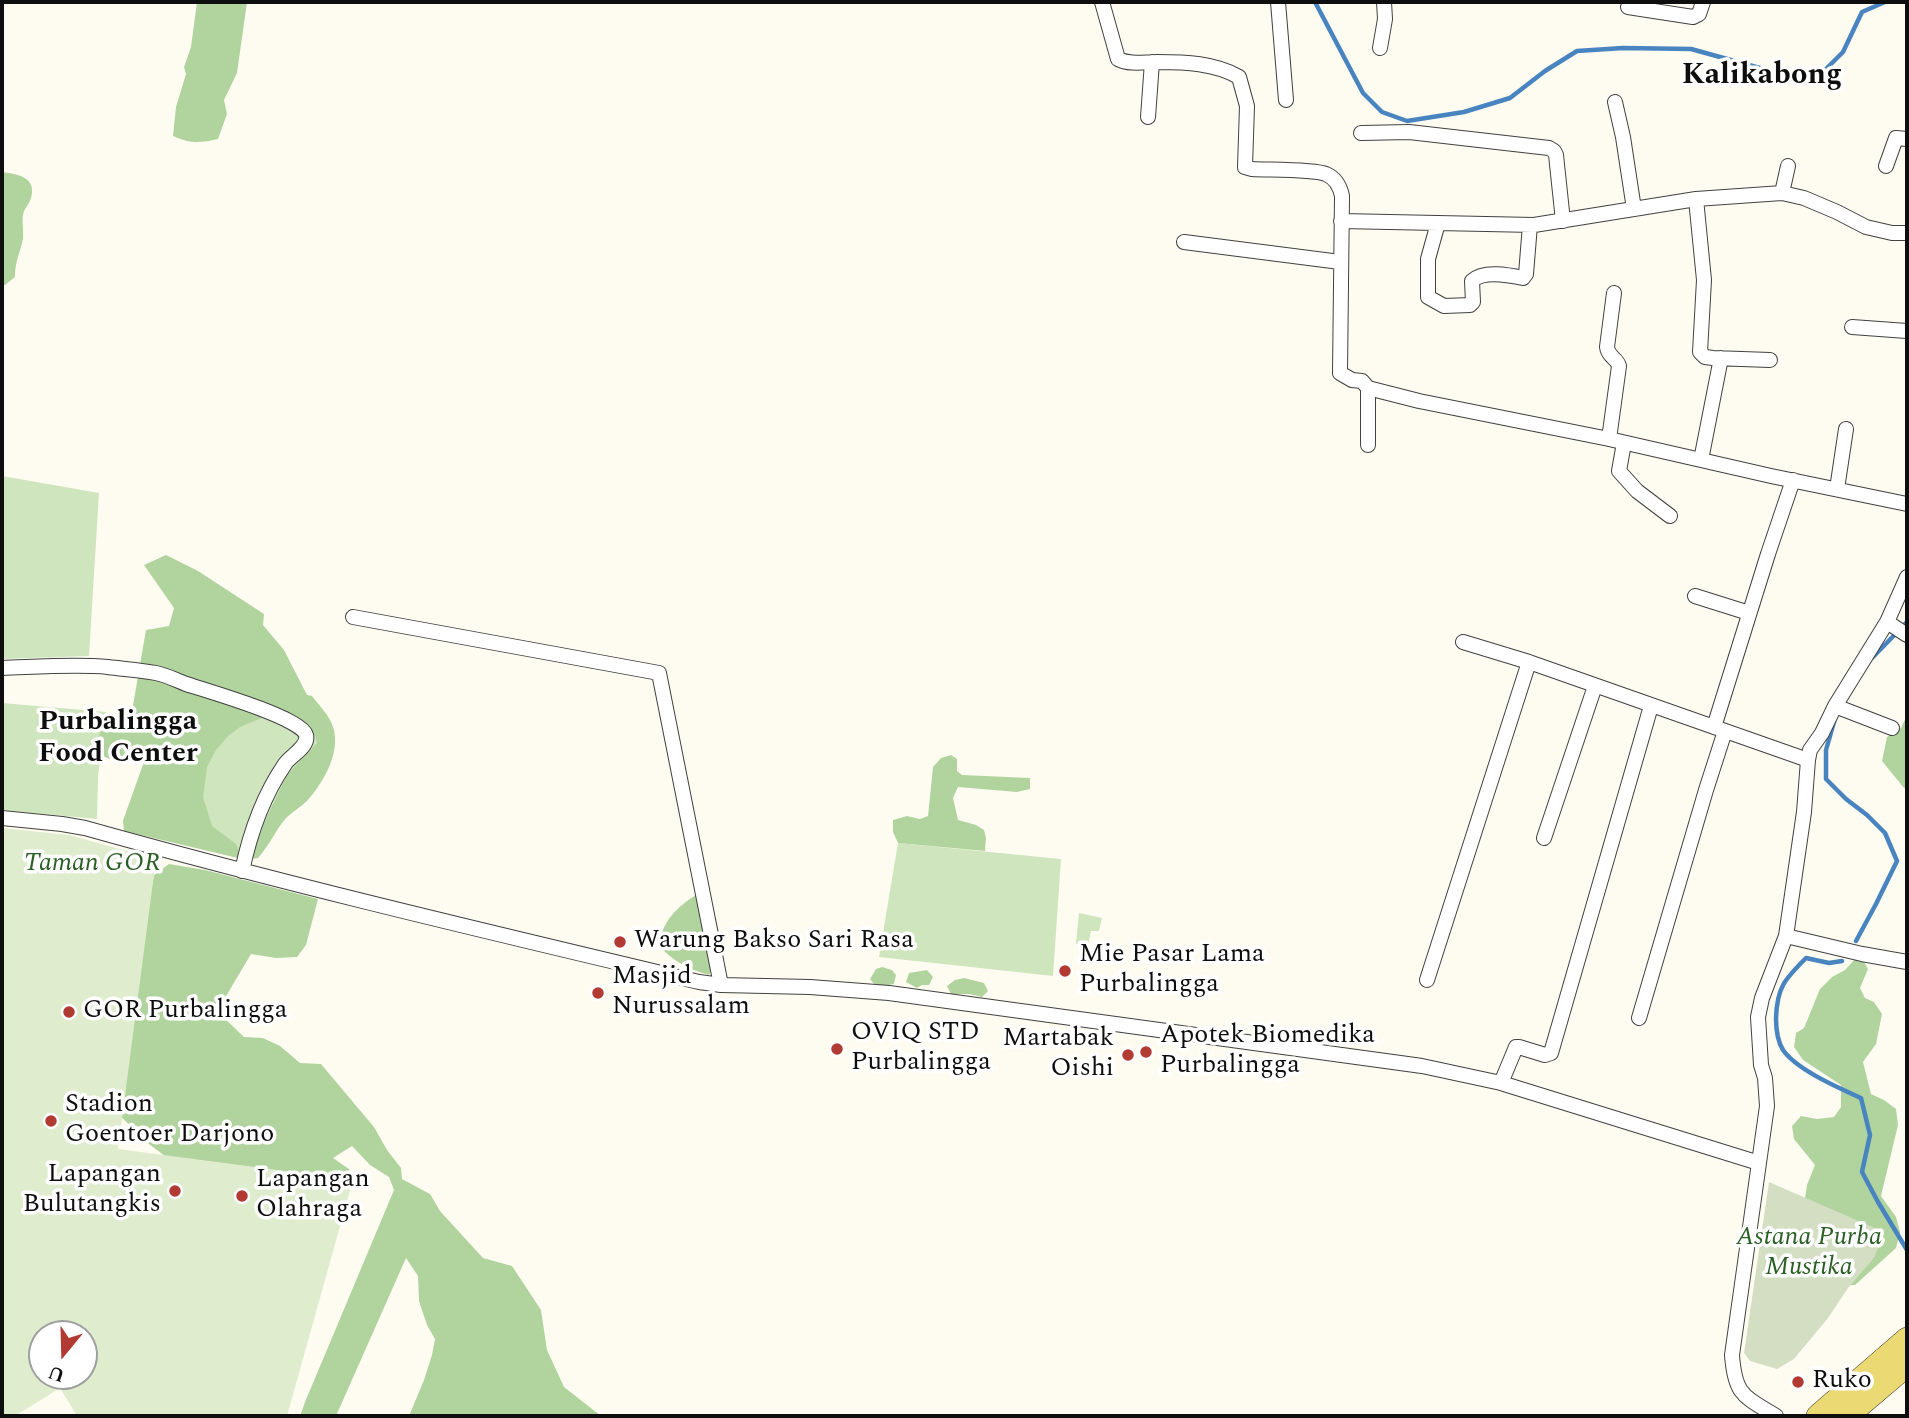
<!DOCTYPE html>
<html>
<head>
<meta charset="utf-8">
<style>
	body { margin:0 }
	#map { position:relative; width:1909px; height:1418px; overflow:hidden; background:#fefcf1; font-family:Spectral,serif }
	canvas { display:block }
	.frame { position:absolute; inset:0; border:4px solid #0e0e0e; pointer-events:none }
	.north { position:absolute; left:28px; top:1320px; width:70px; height:70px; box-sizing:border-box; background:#fff; border:2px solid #9f9f9f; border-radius:50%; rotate:199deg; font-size:19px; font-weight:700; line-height:28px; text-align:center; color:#0e0e0e }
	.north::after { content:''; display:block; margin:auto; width:24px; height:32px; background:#b13a33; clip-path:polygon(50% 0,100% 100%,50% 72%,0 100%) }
</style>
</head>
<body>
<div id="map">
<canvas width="1909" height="1418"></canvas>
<div class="frame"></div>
<div class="north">U</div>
</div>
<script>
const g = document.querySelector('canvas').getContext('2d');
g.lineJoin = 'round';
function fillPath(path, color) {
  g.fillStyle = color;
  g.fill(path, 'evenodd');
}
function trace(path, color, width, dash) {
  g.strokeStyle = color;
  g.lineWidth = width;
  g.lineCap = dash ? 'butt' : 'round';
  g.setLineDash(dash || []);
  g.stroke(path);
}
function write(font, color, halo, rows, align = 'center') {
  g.font = font + ' Spectral,serif';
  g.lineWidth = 7;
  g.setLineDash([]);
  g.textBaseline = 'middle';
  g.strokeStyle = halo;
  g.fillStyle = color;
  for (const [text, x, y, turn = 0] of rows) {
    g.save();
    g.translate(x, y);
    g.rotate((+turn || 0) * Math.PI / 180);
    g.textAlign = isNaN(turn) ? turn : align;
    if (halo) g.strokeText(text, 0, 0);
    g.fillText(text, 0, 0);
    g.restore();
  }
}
const green = new Path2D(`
	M 2,476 L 99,493 L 89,656 L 2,659 Z
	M 280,672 L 327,752 L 255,854 L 123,821 L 144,762 L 136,739 Z
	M 2,703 L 106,712 L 98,777 L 97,819 L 2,810 Z
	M 898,843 L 1061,859 L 1053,976 L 879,957 Z
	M 1079,913 L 1102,918 L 1099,931 L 1091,931 L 1088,946 L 1076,944 Z`);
const forest = new Path2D(`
	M 197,2 L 247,2 L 237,73 L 224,100 L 227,114 L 218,139 C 200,143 191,144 173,136 L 176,107 L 186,74 L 184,67 L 191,47 Z
	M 2,172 C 19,174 39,178 30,201 C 28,205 26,207 24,211 C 21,219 24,230 23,239 C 20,253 15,261 15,277 L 5,285 L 2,285 Z
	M 166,555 L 198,571 L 264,614 L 263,625 L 284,650 L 307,695 L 312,696 C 318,704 327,713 331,722 C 344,748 324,782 307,801 C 301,807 292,812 286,818 C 275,831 269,846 258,858 L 252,859 L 251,850 L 287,775 L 317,743 C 314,721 294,720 276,712 L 240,727 L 228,736 L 216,750 L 207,767 L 203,797 L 212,826 L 236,844 L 242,859 L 124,831 L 123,821 L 144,762 L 143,759 L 131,757 L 116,762 L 101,755 L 98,738 L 104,724 L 118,722 L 131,717 L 146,630 L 169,626 L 174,608 L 144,565 Z
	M 1907,715 L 1907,787 L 1904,788 L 1882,761 L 1887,737 L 1901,728 Z
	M 951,755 L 957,759 L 957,771 L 962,775 L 1030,778 L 1030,789 L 1017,792 L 958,787 L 953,798 L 958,820 L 976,825 L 984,830 L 986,838 L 985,851 L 898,843 L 893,832 L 893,820 L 907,816 L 920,819 L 928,816 L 933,767 L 941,758 Z
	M 169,864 L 205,870 L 318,899 L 306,945 L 297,957 L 276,958 L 251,954 L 222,1003 L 223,1017 L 244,1037 L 263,1038 L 280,1046 L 300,1063 L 321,1064 L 374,1127 L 387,1150 L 401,1168 L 402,1179 L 430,1194 L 440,1211 L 483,1258 L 512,1266 L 541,1310 L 547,1350 L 564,1387 L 601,1416 L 409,1416 L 424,1380 L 432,1355 L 435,1339 L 427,1325 L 419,1301 L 418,1276 L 406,1258 L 336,1416 L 300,1416 L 305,1402 L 394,1190 L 389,1177 L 370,1165 L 352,1146 L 333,1158 L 349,1169 L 353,1180 L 165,1156 L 149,1144 L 112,1108 L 154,875 Z
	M 709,890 L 723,950 L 709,975 C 688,969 676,963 660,947 C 661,942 661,935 663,930 C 670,912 691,895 709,890 Z
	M 1856,958 L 1863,960 L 1868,969 L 1860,988 L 1865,998 L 1874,1002 L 1882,1014 L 1876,1044 L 1863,1062 L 1871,1094 L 1884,1100 L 1896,1109 L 1898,1125 L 1881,1196 L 1896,1217 L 1900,1232 L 1896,1248 L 1855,1285 L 1837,1286 L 1803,1212 L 1807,1185 L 1815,1165 L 1794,1139 L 1792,1126 L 1801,1116 L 1817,1119 L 1834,1117 L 1841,1107 L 1841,1085 L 1803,1060 L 1794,1047 L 1796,1033 L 1804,1028 L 1820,989 L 1832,977 L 1845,970 Z
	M 882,967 L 892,970 L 896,975 L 894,984 L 883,986 L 875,985 L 870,979 L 876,969 Z
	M 927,970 L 933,977 L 929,985 L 922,985 L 917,988 L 906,982 L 909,973 Z
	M 964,978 L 984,983 L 988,991 L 982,997 L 969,994 L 951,994 L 947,986 L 955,980 Z`);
const cemetery = new Path2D(`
	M 1769,1182 L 1884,1232 L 1874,1258 L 1848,1288 L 1828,1318 L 1794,1359 L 1777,1369 L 1750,1361 L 1744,1353 Z`);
const pitch = new Path2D(`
	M 2,828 L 69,835 L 156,859 L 118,1149 L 353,1180 L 287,1416 L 77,1416 L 60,1388 L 15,1416 L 2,1416 ZM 84,1334 L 84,1376 L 42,1376 L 42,1334 Z`);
const stream = new Path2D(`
	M 1315,2 L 1363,93 L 1382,112 L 1407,121 L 1464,112 L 1510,98 L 1545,71 L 1577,51 L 1623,48 L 1691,49 L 1778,73 L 1816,79 L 1843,52 L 1862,12 L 1885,2
	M 1872,658 L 1907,622
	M 1834,722 L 1826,750 L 1826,779 L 1846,799 L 1867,815 L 1885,833 L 1897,861 L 1876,904 L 1856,941
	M 1842,961 L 1829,963 L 1806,958 C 1785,979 1777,987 1776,1018 C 1776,1028 1778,1042 1783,1050 C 1797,1070 1839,1088 1861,1098 L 1870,1135 L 1862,1172 L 1878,1202 L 1907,1250`);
const minor = new Path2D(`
	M 1102,2 L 1118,59 C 1130,65 1144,62 1157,62 C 1185,62 1215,63 1239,77 L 1247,106 L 1245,167 L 1252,169 C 1268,170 1313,169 1326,174 C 1335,178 1340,186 1342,196 L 1340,373 L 1352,380 L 1362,381 L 1368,388 L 1419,401 L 1609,439 L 1771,476 L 1907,504
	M 1278,2 L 1286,100
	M 1628,7 L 1693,17 L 1699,14 L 1703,2
	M 1380,48 L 1385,19 L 1384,2
	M 1615,102 L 1623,137 L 1634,209
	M 1148,117 L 1152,62
	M 1361,133 L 1409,132 L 1549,148 L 1554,151 L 1556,155 L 1563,221
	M 1886,166 L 1896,138 L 1907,139
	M 1782,193 L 1788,166
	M 1696,199 L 1704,280 L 1700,352 L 1705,357 L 1713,358 L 1770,360
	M 1341,221 L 1534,225 L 1696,199 L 1782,193 L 1804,198 L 1837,212 L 1866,227 L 1892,233 L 1907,233
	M 1438,223 L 1428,259 L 1428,297 L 1444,306 L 1470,305 L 1473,302 L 1472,281 C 1483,270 1509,275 1523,278 L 1526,274 L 1530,225
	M 1184,242 L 1340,262
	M 1852,327 L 1907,331
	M 1368,388 L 1368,445
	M 1609,439 L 1619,366 C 1617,358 1608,357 1607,347 L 1614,293
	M 1624,443 L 1619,471 L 1637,491 L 1670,516
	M 1701,460 L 1721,358
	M 1837,489 L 1846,429
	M 1695,596 L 1749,613
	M 353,617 L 659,673 L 721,985
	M 1887,622 L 1907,635
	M 1463,642 L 1529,662 L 1808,760
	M 2,668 C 35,667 75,664 108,667 C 123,669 140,670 156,673 C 166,675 176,680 186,684 C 205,690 302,718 306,735 C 309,747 291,755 285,764 C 263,796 250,833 242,871
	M 1835,706 L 1892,728
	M 1714,727 L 1768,554 L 1793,480
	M 2,818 L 62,824 L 85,828 C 288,885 493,933 699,982 L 721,985 L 810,987 L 889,993 L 1422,1066 L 1501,1083 L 1759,1163
	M 1544,838 L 1595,686
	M 1786,936 L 1862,954 L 1907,962
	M 1427,980 L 1529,662
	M 1639,1018 L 1706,790 L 1725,731
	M 1501,1083 L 1516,1047 L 1519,1047 L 1545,1055 L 1551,1053 L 1651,706
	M 1776,1416 C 1744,1396 1735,1396 1732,1355 L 1767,1106 L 1765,1078 L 1761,1065 L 1758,1017 L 1762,998 L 1786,936 L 1804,812 L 1808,760 L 1810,750 L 1822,733 L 1835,706 L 1887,622 L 1907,577`);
const primary = new Path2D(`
	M 1818,1416 L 1907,1339
	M 1847,1416 L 1907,1365`);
const markers = [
	[620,942,7,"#b13a33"],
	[1065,971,7,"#b13a33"],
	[598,993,7,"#b13a33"],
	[69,1012,7,"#b13a33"],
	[837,1049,7,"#b13a33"],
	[1146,1052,7,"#b13a33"],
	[1128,1055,7,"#b13a33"],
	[51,1121,7,"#b13a33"],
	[175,1191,7,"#b13a33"],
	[242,1196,7,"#b13a33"],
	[1798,1382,7,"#b13a33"]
];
const parkNames = [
	["Taman GOR",92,865],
	["Astana Purba",1809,1239],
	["Mustika",1809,1269]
];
const poiNames = [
	["Warung Bakso Sari Rasa",634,942],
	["Mie Pasar Lama",1079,956],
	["Purbalingga",1079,986],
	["Masjid",612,978],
	["Nurussalam",612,1008],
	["GOR Purbalingga",83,1012],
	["OVIQ STD",851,1034],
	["Purbalingga",851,1064],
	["Apotek Biomedika",1160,1037],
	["Purbalingga",1160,1067],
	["Martabak",1114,1040,"right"],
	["Oishi",1114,1070,"right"],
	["Stadion",65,1106],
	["Goentoer Darjono",65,1136],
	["Lapangan",161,1176,"right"],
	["Bulutangkis",161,1206,"right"],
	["Lapangan",256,1181],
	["Olahraga",256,1211],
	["Ruko",1812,1382]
];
const neighbourhoodNames = [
	["Purbalingga",118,724],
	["Food Center",118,756]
];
const quarterNames = [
	["Kalikabong",1762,77]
];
fillPath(green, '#cee5bd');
fillPath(forest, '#b1d49e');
fillPath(cemetery, '#d3dec3');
fillPath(pitch, '#dfedce');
trace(stream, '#4884c0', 4.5);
trace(minor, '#414141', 16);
trace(primary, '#1f1f1f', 24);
trace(minor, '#fff', 14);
trace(primary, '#ebda74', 23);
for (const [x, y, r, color] of markers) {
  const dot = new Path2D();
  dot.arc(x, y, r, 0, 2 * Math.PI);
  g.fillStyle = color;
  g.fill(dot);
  trace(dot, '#fff', 2.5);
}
write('italic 26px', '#2b6025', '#fff', parkNames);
write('26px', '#0e0e0e', '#fff', poiNames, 'left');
write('bold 28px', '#0e0e0e', '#fff', neighbourhoodNames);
write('bold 30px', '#0e0e0e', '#fff', quarterNames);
</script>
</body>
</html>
